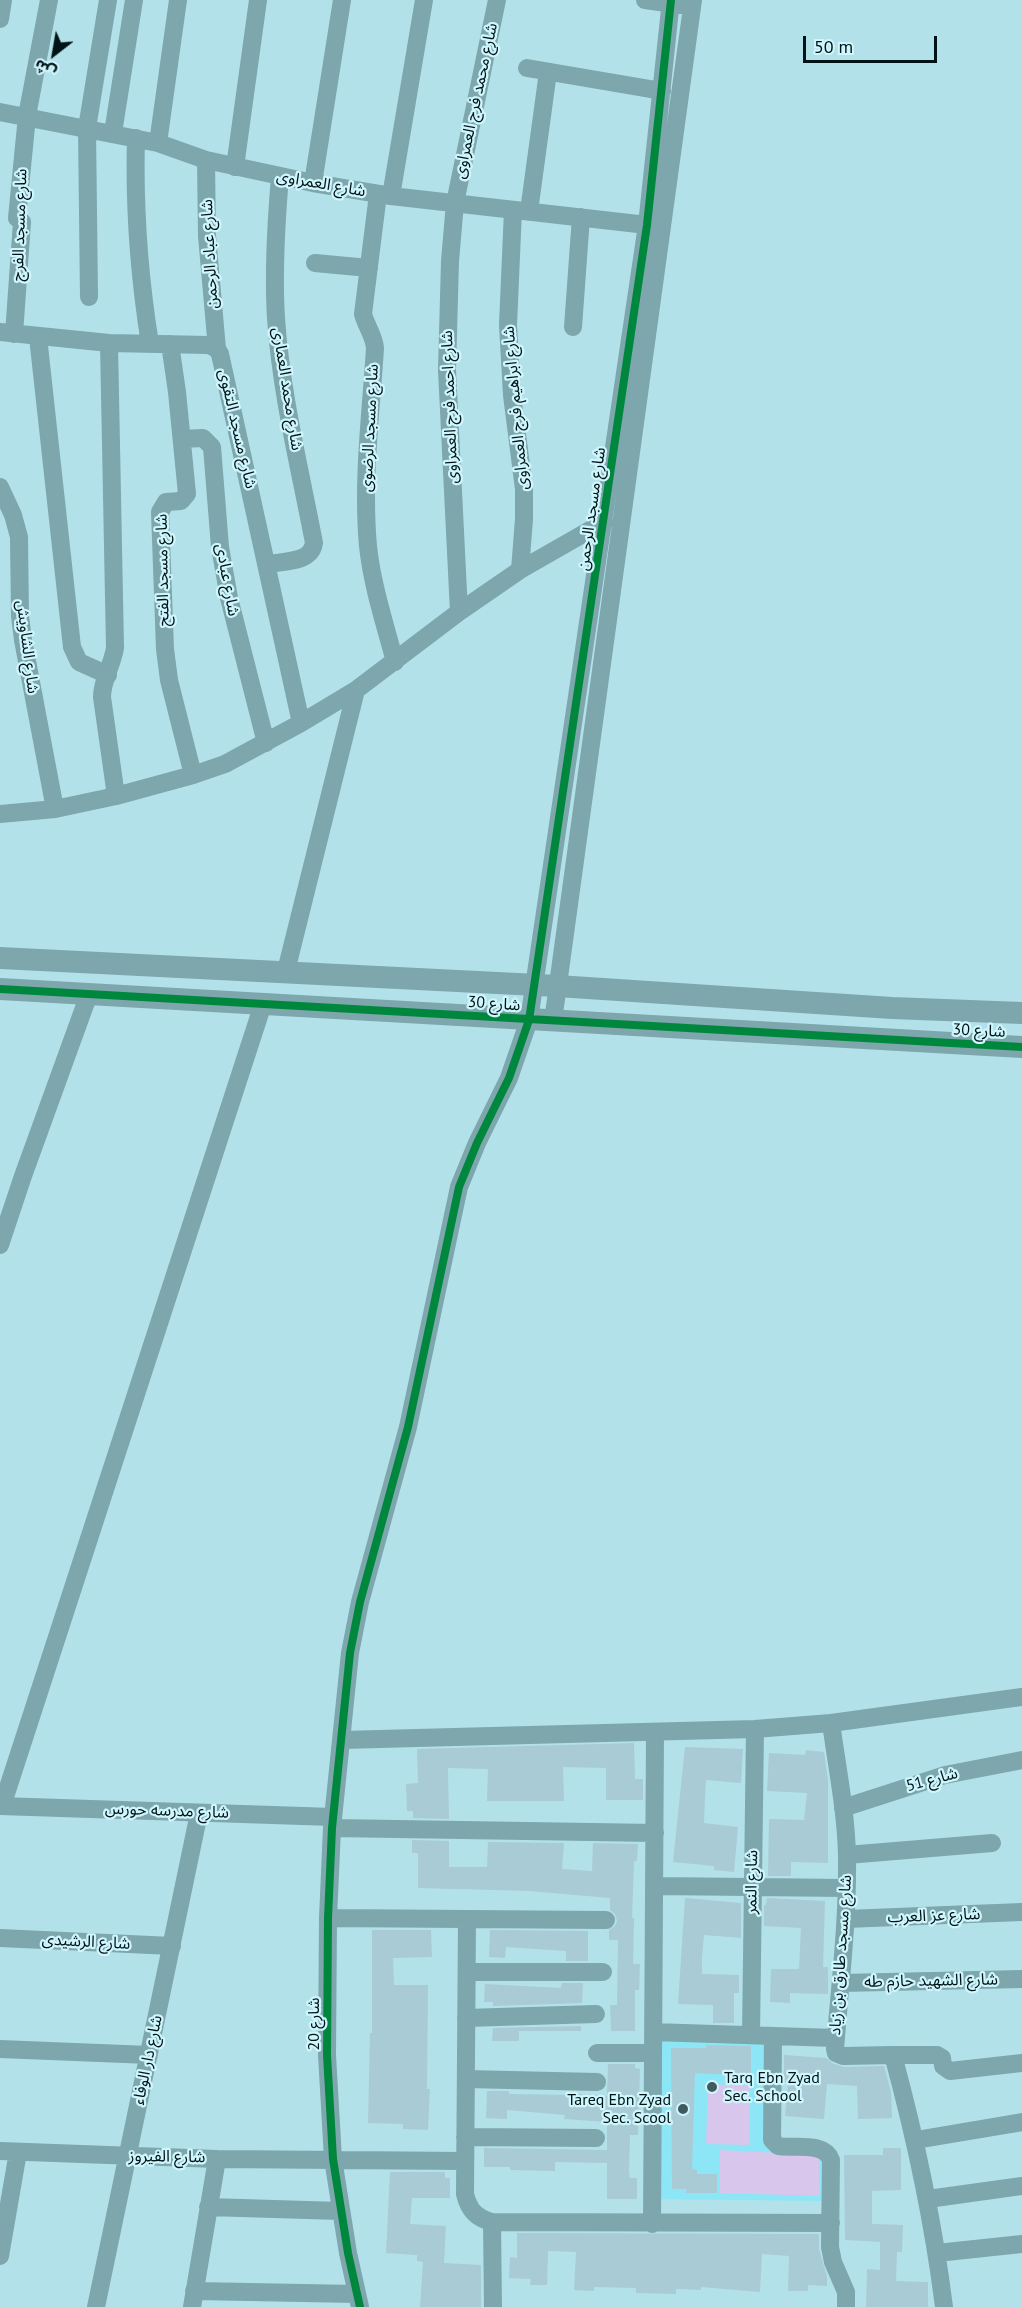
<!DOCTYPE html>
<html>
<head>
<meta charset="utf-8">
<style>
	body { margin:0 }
	#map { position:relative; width:1022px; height:2307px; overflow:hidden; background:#b3e1e9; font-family:"PT Sans","Noto Sans Arabic",sans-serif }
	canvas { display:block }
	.north { position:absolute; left:24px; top:24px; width:60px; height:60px; -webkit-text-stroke:4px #cff6fd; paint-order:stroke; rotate:211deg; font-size:16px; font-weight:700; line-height:24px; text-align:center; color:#001316 }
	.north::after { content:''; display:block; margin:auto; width:21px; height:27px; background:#001316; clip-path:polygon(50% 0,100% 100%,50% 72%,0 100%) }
	.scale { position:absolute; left:803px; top:36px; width:134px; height:27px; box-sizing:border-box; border:3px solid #001316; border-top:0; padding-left:8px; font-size:18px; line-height:21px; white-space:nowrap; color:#001316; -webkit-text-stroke:4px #cff6fd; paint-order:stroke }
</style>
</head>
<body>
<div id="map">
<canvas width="1022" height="2307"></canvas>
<div class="north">ش</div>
<div class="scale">50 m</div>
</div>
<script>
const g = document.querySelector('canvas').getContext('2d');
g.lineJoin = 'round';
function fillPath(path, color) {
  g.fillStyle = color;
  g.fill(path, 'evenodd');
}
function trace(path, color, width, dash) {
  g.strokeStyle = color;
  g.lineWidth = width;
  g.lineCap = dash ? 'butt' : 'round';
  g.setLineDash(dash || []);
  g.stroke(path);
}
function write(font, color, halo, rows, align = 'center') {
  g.font = font + ' "PT Sans","Noto Sans Arabic",sans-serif';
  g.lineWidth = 4.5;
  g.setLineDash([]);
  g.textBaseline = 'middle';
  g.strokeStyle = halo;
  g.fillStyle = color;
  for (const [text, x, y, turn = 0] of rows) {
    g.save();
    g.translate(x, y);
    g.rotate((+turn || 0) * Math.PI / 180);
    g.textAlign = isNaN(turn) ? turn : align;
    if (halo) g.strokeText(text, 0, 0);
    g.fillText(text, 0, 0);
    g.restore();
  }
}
const built = new Path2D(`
	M 654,2033 L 771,2037 L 769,2136 L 822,2151 L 829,2201 L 653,2199 Z`);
const green = new Path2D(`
	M 708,2084 L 750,2086 L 750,2145 L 706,2144 Z
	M 720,2150 L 819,2155 L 820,2196 L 720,2193 Z`);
const building = new Path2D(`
	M 634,1743 L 635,1779 L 643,1779 L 643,1800 L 606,1800 L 606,1768 L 563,1767 L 564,1801 L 487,1801 L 488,1769 L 448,1768 L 449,1819 L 413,1818 L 413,1811 L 407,1811 L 406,1784 L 418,1783 L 417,1749 Z
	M 685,1747 L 743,1749 L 741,1783 L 706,1780 L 705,1799 L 704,1823 L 738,1827 L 734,1872 L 714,1870 L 714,1866 L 673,1862 Z
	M 806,1750 L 824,1752 L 828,1781 L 828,1863 L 791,1862 L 791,1876 L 768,1876 L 769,1819 L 804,1820 L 807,1793 L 767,1791 L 769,1753 L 805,1755 Z
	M 412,1840 L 449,1841 L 449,1867 L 487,1867 L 488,1842 L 564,1843 L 562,1869 L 592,1871 L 593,1843 L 638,1844 L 637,1861 L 634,1861 L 632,1918 L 634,1918 L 633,1964 L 640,1964 L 639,1990 L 635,1990 L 635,2031 L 611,2031 L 610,2005 L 617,2005 L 618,1940 L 609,1940 L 609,1930 L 615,1926 L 617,1921 L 615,1914 L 610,1910 L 610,1898 L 530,1891 L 418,1888 L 418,1853 L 412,1853 Z
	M 685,1898 L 741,1903 L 741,1938 L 704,1935 L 702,1957 L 702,1974 L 739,1975 L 739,1993 L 734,1993 L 734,2023 L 713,2023 L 713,2005 L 678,2004 Z
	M 767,1898 L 825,1901 L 823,1967 L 828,1967 L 828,1994 L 790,1993 L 790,2003 L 770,2002 L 771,1969 L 799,1969 L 801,1928 L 764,1926 L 764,1905 L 766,1905 Z
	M 372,1930 L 431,1930 L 432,1957 L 393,1958 L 394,1985 L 428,1985 L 427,2089 L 430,2089 L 428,2130 L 403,2129 L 403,2124 L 368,2123 L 370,2033 L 372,2033 Z
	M 490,1930 L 588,1931 L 588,1961 L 566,1961 L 566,1951 L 506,1947 L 505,1958 L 489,1957 Z
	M 562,1983 L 583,1983 L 582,2003 L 493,2006 L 493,2002 L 484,2002 L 485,1984 L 561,1988 Z
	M 581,2026 L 581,2031 L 519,2031 L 519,2041 L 492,2041 L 493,2028 Z
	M 706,2045 L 751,2046 L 751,2076 L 695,2073 L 692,2169 L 697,2170 L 697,2174 L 717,2174 L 717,2193 L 686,2193 L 686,2189 L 672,2189 L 671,2048 L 706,2048 Z
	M 784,2055 L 826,2058 L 832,2063 L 843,2067 L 884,2066 L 891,2092 L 892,2118 L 858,2119 L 857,2086 L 827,2084 L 824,2119 L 785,2116 L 788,2083 L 784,2082 Z
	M 608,2064 L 635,2064 L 635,2068 L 640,2069 L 638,2135 L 630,2135 L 629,2172 L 630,2178 L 637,2178 L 637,2199 L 607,2199 L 607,2163 L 555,2162 L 555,2171 L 510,2170 L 510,2167 L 484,2167 L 484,2148 L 607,2150 L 607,2122 L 564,2119 L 565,2115 L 507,2110 L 507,2119 L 486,2118 L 487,2091 L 509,2091 L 509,2094 L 566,2095 L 566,2093 L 607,2096 Z
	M 883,2148 L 901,2148 L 901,2190 L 872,2191 L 872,2224 L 903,2225 L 902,2252 L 897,2252 L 896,2281 L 928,2282 L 928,2307 L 866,2307 L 867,2269 L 880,2270 L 880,2242 L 845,2240 L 844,2155 L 883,2155 Z
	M 390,2172 L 445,2172 L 445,2178 L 450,2178 L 450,2198 L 412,2198 L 410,2224 L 446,2226 L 444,2263 L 481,2265 L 481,2307 L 420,2307 L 423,2262 L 417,2261 L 417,2255 L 386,2253 Z
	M 517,2233 L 819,2234 L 819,2249 L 827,2277 L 827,2286 L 808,2285 L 808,2291 L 788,2291 L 789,2256 L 762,2254 L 760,2292 L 701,2287 L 701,2290 L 676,2289 L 676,2294 L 636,2293 L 636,2288 L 594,2287 L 594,2291 L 574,2290 L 576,2252 L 548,2251 L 547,2285 L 530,2285 L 531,2279 L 509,2278 L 510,2257 L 517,2258 Z`);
const minor = new Path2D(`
	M 645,0 L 681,5
	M 0,19 L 3,0
	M 527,68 L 662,91
	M 0,112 L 158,143 L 206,160 L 313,183 L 391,196 L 647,225
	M 113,133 L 134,0
	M 136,138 C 134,208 139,275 150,344
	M 158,143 L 178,0
	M 206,160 L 207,236 L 217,349
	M 235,167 L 258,0
	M 313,183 L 342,0
	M 378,194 L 363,314 C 366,326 374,335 375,348 C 371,413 362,480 368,546 C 372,585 385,624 395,662
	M 391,196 L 424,0
	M 513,210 L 508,325 L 512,395 L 524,489 L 524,519 L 520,570
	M 529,211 L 548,72
	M 315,263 L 369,268
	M 89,297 L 87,128 L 108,0
	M 573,327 L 581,217
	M 0,332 L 109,343 L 209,345 L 217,349 L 220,354 L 301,723
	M 14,334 L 22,222 L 17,218 L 27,116 L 49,0
	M 38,337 L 72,647 L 79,662 L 108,675
	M 109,343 L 115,648 C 112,666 102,680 102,697 L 116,796
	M 170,344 L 177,392 L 187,494 L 181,501 L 166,502 L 160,512 L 165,649 L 169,680 L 193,775
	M 182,439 L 203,438 L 212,447 L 220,547 L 229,598 L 266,743
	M 0,487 L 13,515 L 19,537 L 20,616 L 23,640 L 55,809
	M 268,564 C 284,561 311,563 314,543 C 300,469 281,394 276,318 C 273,271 276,224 280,177
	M 459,612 L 447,370 L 450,261 L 455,203 L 497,0
	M 0,814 L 55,809 L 116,796 L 193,775 L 225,764 L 301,723 L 356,690 L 459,612 L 520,570 L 604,522
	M 286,971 L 356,690
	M 553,1021 L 693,0
	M 0,1245 L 23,1176 L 89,994
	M 831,1723 C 837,1767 846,1811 847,1856 C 848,1920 840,1984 835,2049 L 836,2053 L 843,2056 L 893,2055 C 916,2140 933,2219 944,2307
	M 342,1740 L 755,1729 L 831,1723 L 1022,1697
	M 0,1806 L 333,1817
	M 2,1806 L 263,1004
	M 843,1808 L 945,1775 L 1022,1760
	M 332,1828 L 655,1833
	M 847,1855 L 992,1843
	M 655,1886 L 846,1888
	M 328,1918 L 606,1920
	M 467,1919 L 465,2194 C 469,2210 476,2218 492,2222 L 831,2223
	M 846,1919 L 1022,1912
	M 0,1938 L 172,1946
	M 467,1972 L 603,1972
	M 841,1983 L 1022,1979
	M 466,2018 L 596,2014
	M 653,2032 L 835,2038
	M 751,2035 L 755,1729
	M 773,2036 L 772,2140 L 778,2146 C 794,2149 824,2141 831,2160 L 830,2247 L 833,2262 L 846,2292 L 846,2307
	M 0,2049 L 149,2055
	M 597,2053 L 653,2053
	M 893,2055 L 937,2055 L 942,2058 L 943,2066 L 950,2071 L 1022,2063
	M 466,2079 L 597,2082
	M 465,2137 L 596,2138
	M 916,2140 L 1022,2122
	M 0,2151 L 217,2159 L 465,2161
	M 928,2199 L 1022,2186
	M 208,2207 L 340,2211
	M 492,2222 L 493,2307
	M 652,2224 L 655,1733
	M 937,2253 L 1022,2244
	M 0,2256 L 18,2152
	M 194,2291 L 357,2294
	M 96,2307 L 199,1813
	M 192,2307 L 217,2159
	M 360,2307 L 348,2253 L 333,2159 L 327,2055 L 328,1918 L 332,1828 L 350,1653 L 360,1602 L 408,1427 L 459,1187 L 477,1143 L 509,1078 L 529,1020 L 647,225 L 671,0`);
const tertiary = new Path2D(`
	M 0,958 L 557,986 L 892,1008 L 1022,1013
	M 0,989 L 1022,1047`);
const cycleway = new Path2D(`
	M 0,989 L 1022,1047
	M 360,2307 L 348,2253 L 333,2159 L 327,2055 L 328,1918 L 332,1828 L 350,1653 L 360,1602 L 408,1427 L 459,1187 L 477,1143 L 509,1078 L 529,1020 L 647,225 L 671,0`);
const markers = [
	[712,2087,6,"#3f5b60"],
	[683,2109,6,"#3f5b60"]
];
const streetNames = [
	["شارع محمد فرج العمراوى",476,101,-78],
	["شارع العمراوى",321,184,10],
	["شارع مسجد الفرج",20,225,-88],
	["شارع عباد الرحمن",210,254,-93],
	["شارع محمد العمارى",287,389,81],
	["شارع احمد فرج العمراوى",450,407,-92],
	["شارع ابراهيم فرج العمراوى",516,408,-95],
	["شارع مسجد الرضوى",370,428,-87],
	["شارع مسجد التقوى",237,429,77],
	["شارع مسجد الرحمن",592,509,-82],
	["شارع مسجد الفتح",163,570,-91],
	["شارع عبادى",227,580,80],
	["شارع الشاويش",27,647,83],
	["شارع 30",494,1004,4],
	["شارع 30",979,1031,3],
	["شارع 51",932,1780,-15],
	["شارع مدرسه حورس",167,1811,2],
	["شارع النمر",752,1882,-89],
	["شارع عز العرب",934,1916,-2],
	["شارع الرشيدى",86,1942,3],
	["شارع مسجد طارق بن زياد",841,1955,-86],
	["شارع الشهيد حازم طه",931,1981,-1],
	["شارع 20",314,2024,-90],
	["شارع دار الوفاء",148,2060,-78],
	["شارع الفيروز",167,2157,1]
];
const poiNames = [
	["Tarq Ebn Zyad",724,2078],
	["Sec. School",724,2096],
	["Tareq Ebn Zyad",671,2100,"right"],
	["Sec. Scool",671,2118,"right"]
];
fillPath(built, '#8ce6f5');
fillPath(green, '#d8c6ed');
fillPath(building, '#a9cbd5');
trace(minor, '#7da6ad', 18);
trace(tertiary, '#7da6ad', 22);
trace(cycleway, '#00873e', 8);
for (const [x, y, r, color] of markers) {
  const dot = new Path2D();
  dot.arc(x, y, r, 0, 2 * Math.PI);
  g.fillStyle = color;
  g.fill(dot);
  trace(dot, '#cff6fd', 2);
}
write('16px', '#001316', '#cff6fd', streetNames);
write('16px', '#001316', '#cff6fd', poiNames, 'left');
</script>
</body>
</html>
